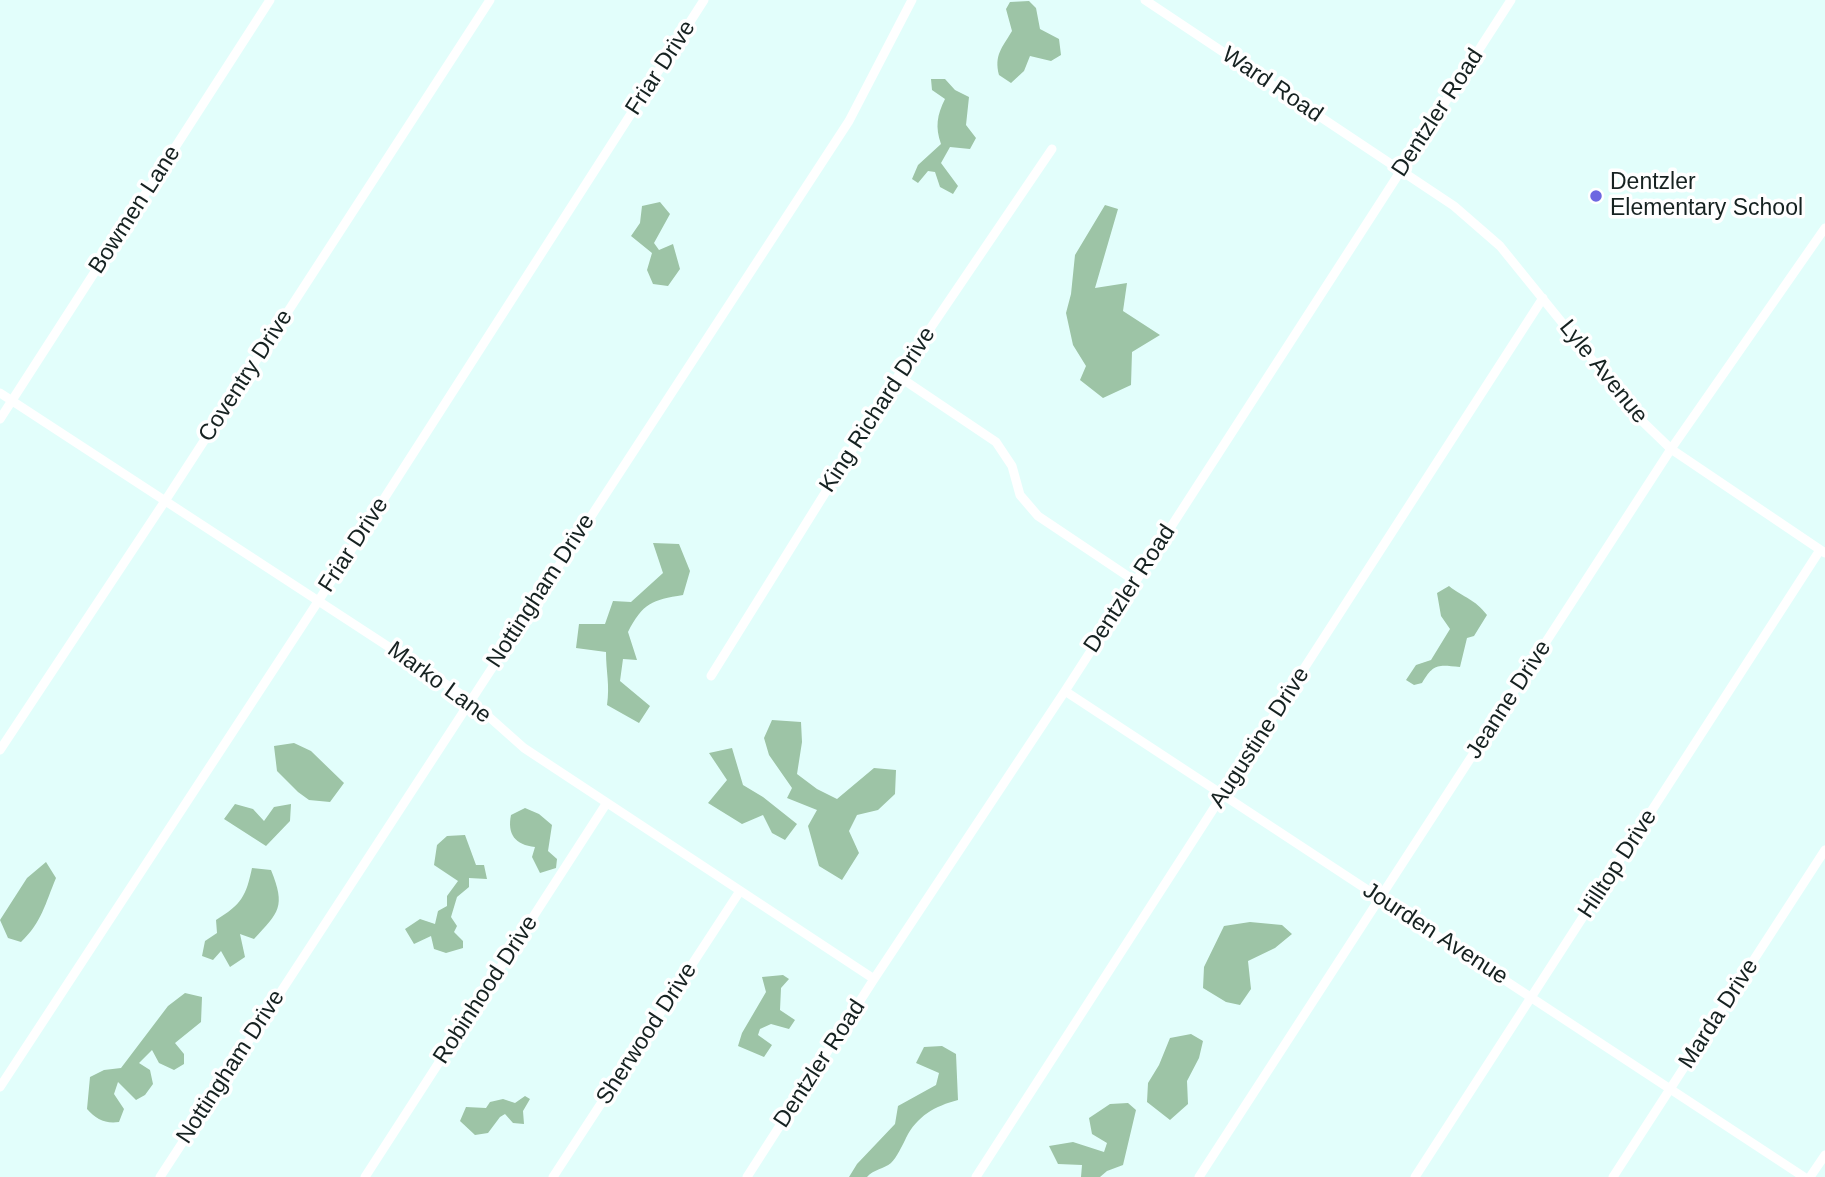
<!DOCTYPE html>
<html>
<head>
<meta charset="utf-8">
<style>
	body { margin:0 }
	canvas { display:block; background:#e2fefb }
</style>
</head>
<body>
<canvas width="1825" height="1177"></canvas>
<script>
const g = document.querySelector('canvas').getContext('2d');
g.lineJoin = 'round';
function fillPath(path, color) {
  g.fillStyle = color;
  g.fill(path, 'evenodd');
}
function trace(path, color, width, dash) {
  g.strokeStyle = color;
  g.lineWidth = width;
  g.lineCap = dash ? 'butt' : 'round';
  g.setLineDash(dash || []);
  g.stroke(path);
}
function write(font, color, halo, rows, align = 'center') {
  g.font = font + ' Arial,sans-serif';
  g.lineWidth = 7;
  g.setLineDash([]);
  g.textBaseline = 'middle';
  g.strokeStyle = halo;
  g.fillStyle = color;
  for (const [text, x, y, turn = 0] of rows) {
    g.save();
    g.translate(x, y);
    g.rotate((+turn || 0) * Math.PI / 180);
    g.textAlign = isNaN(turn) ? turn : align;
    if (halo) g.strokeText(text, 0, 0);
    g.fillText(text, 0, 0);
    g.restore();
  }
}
const forest = new Path2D(`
	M 1029,1 L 1036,8 L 1040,29 L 1059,39 L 1061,55 L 1051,61 L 1030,56 L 1024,71 L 1011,83 L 999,75 C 994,55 1002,48 1012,31 L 1006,9 L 1010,2 Z
	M 931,79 L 945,79 L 955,90 L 969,97 L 966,125 L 976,138 L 970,149 L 950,147 L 941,163 L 958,186 L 953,194 L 940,187 L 935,172 L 928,171 L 918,183 L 912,179 L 918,165 L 941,144 C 935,127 937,115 945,99 L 932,90 Z
	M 660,202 L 670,214 L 654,243 L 659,250 L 673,244 L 680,269 L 668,286 L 653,284 L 647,270 L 652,253 L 631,236 L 640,223 L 642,206 Z
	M 1105,205 L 1118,209 L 1095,288 L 1127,283 L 1123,311 L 1160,335 L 1132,352 L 1131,385 L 1103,398 L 1080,380 L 1086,366 L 1073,345 L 1066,313 L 1071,294 L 1075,255 Z
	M 653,543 L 679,544 L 690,571 L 683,595 C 652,600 643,603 628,632 L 637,660 L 623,659 L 620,681 L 650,706 L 639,723 L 607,705 C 610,685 606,672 606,652 L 576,648 L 579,624 L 605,624 L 613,601 L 631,602 L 663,573 Z
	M 1449,586 C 1464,598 1475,599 1487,615 L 1474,636 L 1467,638 L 1460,667 C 1438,665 1434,663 1422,683 L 1414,685 L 1406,680 L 1416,665 L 1431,660 L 1450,629 L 1441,616 L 1437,593 Z
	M 772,720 L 801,722 L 802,742 L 797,774 L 817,789 L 837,799 L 874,768 L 896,770 L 895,794 L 878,810 L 857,815 L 849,831 L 859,853 L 842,880 L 819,866 L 808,826 L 817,810 L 787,798 L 792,788 L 769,755 L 764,738 Z
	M 294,743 L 311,751 L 344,783 L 330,802 L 309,800 L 298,792 L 277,771 L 274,746 Z
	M 732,748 L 743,785 L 763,797 L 797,824 L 785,840 L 772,833 L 763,815 L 742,824 L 708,803 L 727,780 L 709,753 Z
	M 235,804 L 253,809 L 264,821 L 274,807 L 291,804 L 290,821 L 266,846 L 224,819 Z
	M 525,808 L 539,814 L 552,825 L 548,851 L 557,859 L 556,868 L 540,873 L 532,857 L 535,847 C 515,845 507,834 511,815 Z
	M 465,835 L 476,865 L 484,865 L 487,879 L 469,878 L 469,887 L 457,897 L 451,917 L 457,926 L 454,932 L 463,941 L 463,948 L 446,953 L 434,949 L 431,936 L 414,944 L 405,929 L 420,919 L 435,924 L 438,911 L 447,906 L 447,896 L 458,881 L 434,865 L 437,845 L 447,836 Z
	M 46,862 L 56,878 C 45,904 42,922 21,942 L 8,938 L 0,920 L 27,878 Z
	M 252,868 L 271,870 C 286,907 279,912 254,939 L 240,934 L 245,957 L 230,967 L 221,951 L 213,960 L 202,956 L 205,941 L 217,933 L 216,920 C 242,904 246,896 252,868 Z
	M 1250,922 L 1282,925 L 1292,934 L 1275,948 L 1248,961 L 1251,989 L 1240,1005 L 1226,1002 L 1203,988 L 1204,967 L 1224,926 Z
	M 783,975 L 789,979 L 781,988 L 780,1010 L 795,1020 L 789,1029 L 771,1024 L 760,1029 L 758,1035 L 772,1045 L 764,1057 L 738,1046 L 742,1033 L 766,992 L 762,977 Z
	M 185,993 L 202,997 L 201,1022 L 175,1043 L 184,1054 L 184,1064 L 174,1070 L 159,1063 L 152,1050 L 139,1063 L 150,1070 L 153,1084 L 145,1095 L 136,1100 L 118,1082 L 114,1094 L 124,1109 L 119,1122 C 105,1124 96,1119 87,1109 L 90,1077 L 104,1070 L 121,1068 L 168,1006 Z
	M 1191,1034 L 1203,1041 L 1199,1058 L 1187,1081 L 1188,1104 L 1170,1120 L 1147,1102 L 1148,1083 L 1159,1065 L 1170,1038 Z
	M 942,1046 L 956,1054 L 958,1100 C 935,1106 917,1116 906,1138 C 902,1146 897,1157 891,1163 C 884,1169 874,1169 867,1177 L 849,1177 L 857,1164 L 895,1124 L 898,1106 L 936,1085 L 939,1073 L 916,1063 L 924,1047 Z
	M 525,1096 L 530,1099 L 523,1111 L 524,1124 L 513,1123 L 505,1114 L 500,1117 L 488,1133 L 475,1135 L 460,1121 L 466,1107 L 486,1108 L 490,1102 L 503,1099 L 515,1103 Z
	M 1128,1103 L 1136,1110 L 1123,1165 L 1107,1171 L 1100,1177 L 1081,1177 L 1082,1165 L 1058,1164 L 1049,1146 L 1073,1142 L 1104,1152 L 1107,1143 L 1092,1134 L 1089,1118 L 1110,1104 Z`);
const minor = new Path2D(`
	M 1145,0 L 1454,206 L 1500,246 L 1641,420 L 1671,449 L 1825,553
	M 898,376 L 996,442 L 1012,466 L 1020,495 L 1038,516 L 1135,581
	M 0,393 L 470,700 L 524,748 L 874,979
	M 0,419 L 270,0
	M 711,676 L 898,376 L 1052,149
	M 1065,691 L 1804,1177
	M 0,750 L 165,501 L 490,0
	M 0,1087 L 319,600 L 704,0
	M 160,1177 L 849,121 L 912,0
	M 365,1177 L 606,804
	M 553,1177 L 740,891
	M 747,1177 L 874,979 L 1065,691 L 1511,0
	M 976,1177 L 1543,298
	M 1199,1177 L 1671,449 L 1825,228
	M 1415,1177 L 1820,550
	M 1613,1177 L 1825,850
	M 1810,1177 L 1825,1155`);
const markers = [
	[1596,196,7,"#6d67e1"]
];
const streetNames = [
	["Friar Drive",661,68,-57],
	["Ward Road",1272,85,34],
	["Dentzler Road",1438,113,-57],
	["Bowmen Lane",135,210,-57],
	["Lyle Avenue",1603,372,51],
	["Coventry Drive",246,376,-57],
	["King Richard Drive",878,410,-57],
	["Friar Drive",354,545,-57],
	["Dentzler Road",1130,589,-57],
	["Nottingham Drive",541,591,-57],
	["Marko Lane",439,683,36],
	["Jeanne Drive",1509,700,-57],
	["Augustine Drive",1260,738,-57],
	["Hilltop Drive",1618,864,-57],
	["Jourden Avenue",1435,934,33],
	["Robinhood Drive",486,990,-57],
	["Marda Drive",1719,1014,-57],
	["Sherwood Drive",647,1034,-57],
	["Dentzler Road",820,1064,-57],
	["Nottingham Drive",231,1067,-57]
];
const poiNames = [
	["Dentzler",1610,183],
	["Elementary School",1610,209]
];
fillPath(forest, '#9dc4a6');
trace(minor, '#fff', 9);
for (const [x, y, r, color] of markers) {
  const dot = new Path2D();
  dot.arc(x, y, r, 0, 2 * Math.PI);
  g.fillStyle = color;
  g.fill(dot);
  trace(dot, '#fff', 2.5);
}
write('23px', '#162221', '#fff', streetNames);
write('23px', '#162221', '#fff', poiNames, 'left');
</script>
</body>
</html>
